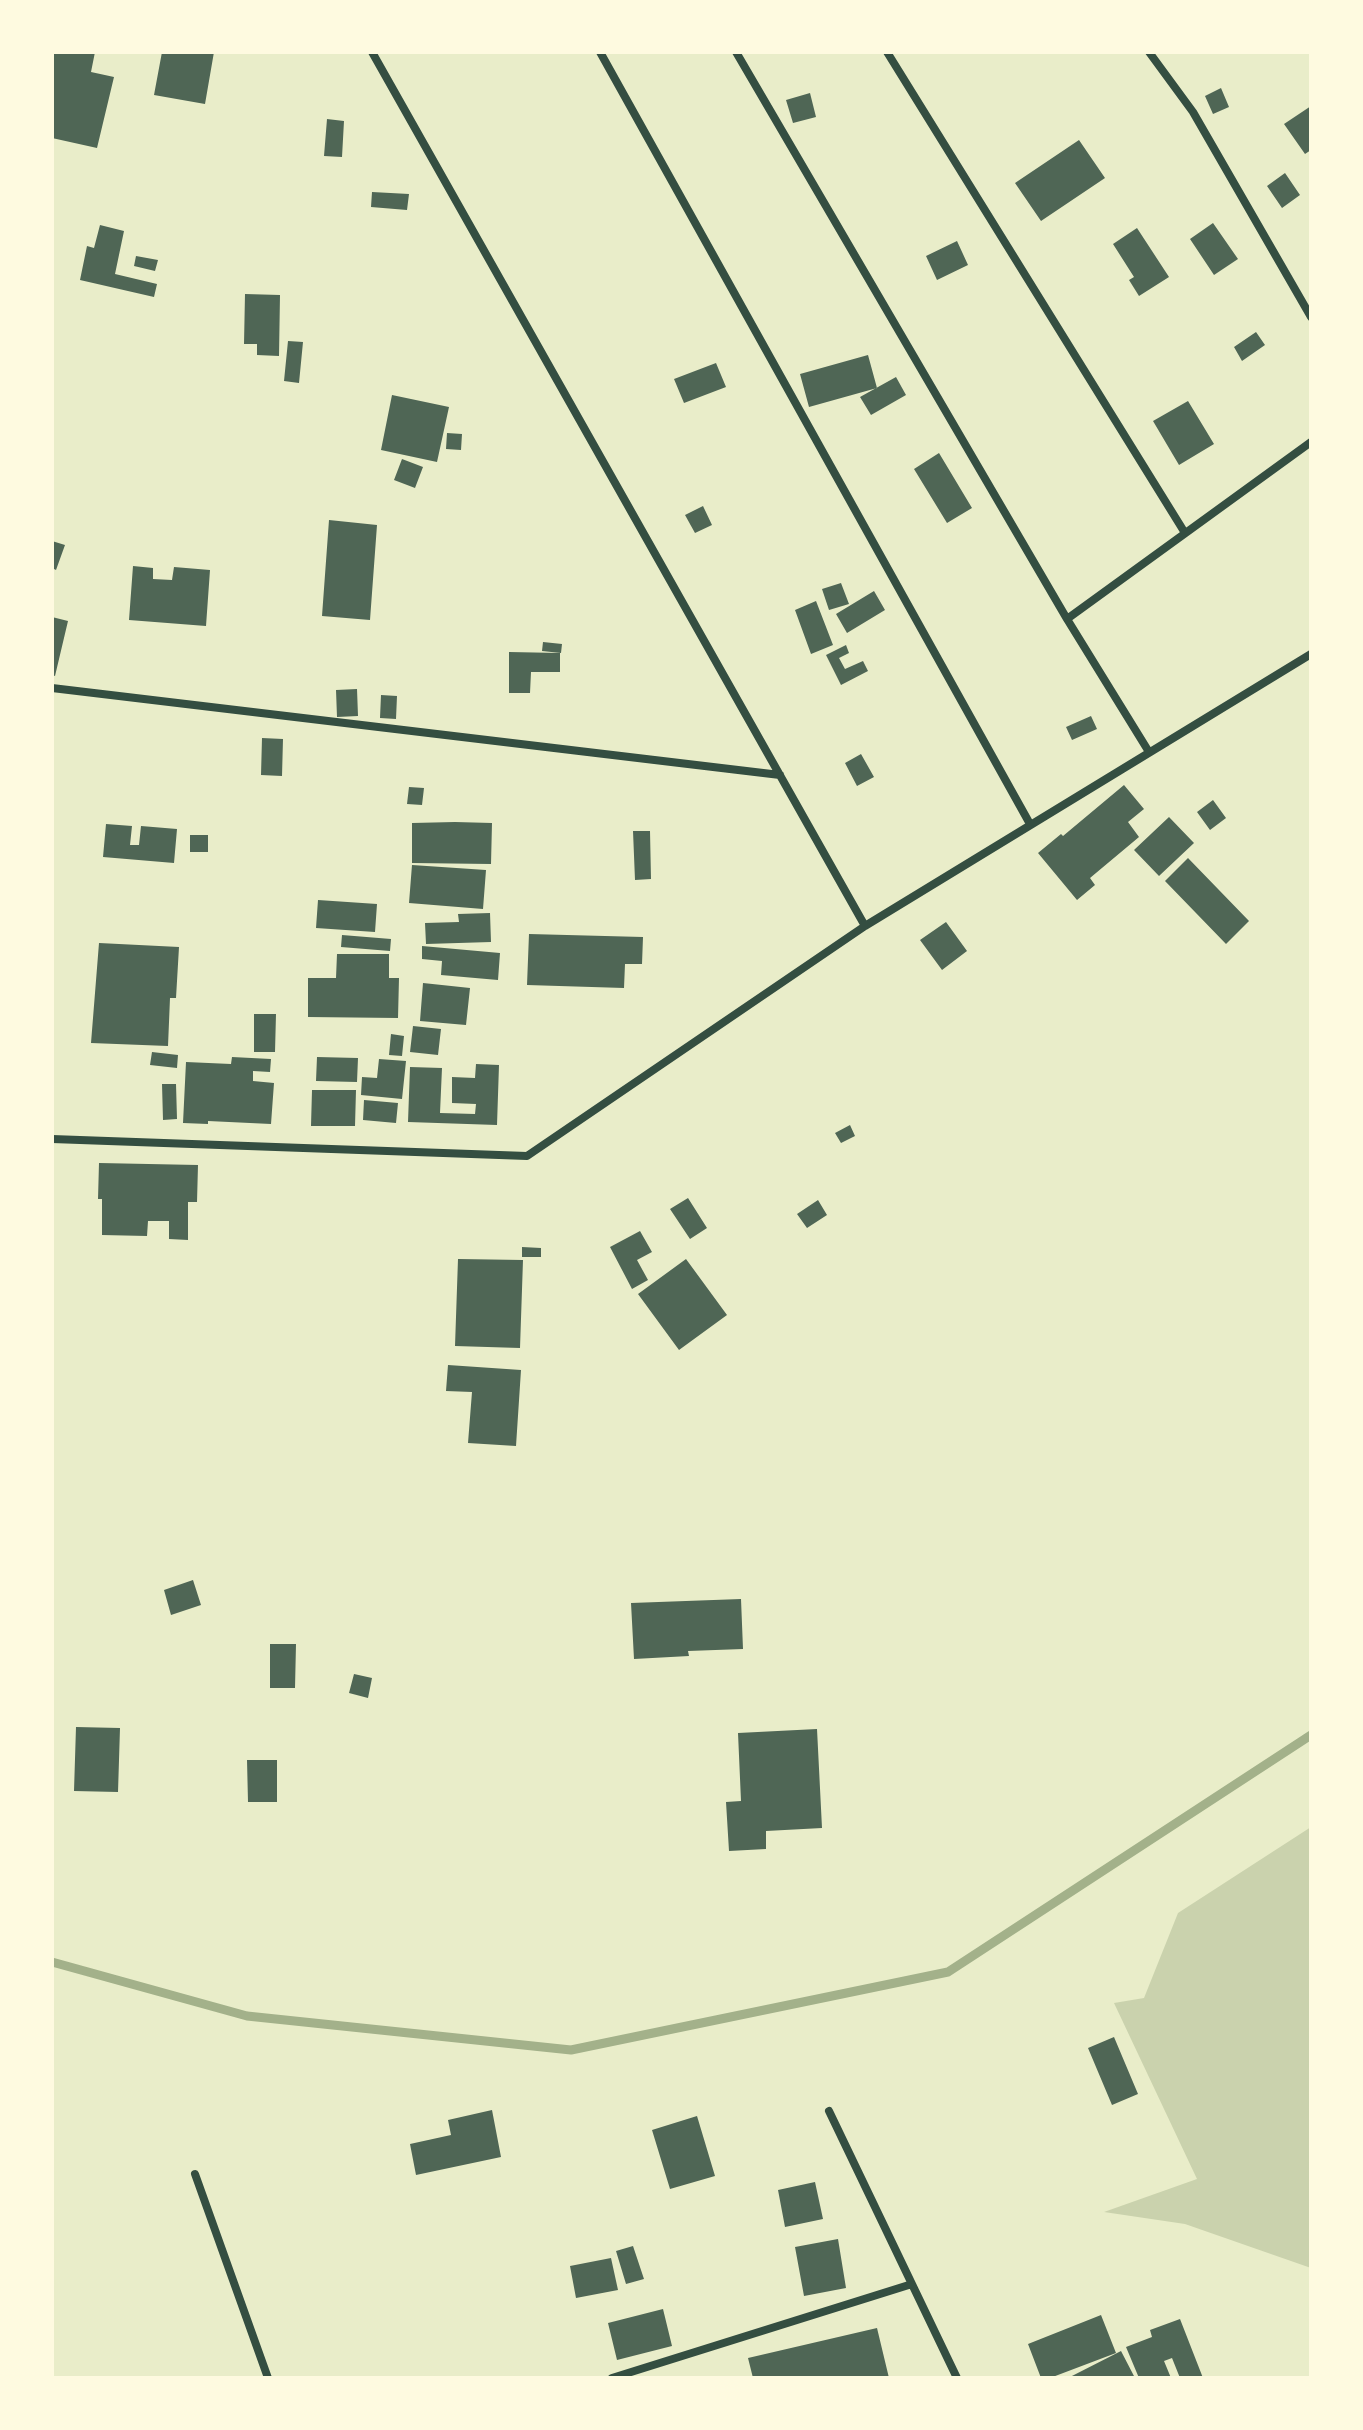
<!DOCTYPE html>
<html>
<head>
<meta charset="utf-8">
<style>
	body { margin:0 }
	#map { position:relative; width:1363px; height:2430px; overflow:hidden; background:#e9edc9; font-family:Commissioner,sans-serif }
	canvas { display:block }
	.frame { position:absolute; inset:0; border:54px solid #fefae0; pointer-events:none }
</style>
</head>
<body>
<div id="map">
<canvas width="1363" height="2430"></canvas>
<div class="frame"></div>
</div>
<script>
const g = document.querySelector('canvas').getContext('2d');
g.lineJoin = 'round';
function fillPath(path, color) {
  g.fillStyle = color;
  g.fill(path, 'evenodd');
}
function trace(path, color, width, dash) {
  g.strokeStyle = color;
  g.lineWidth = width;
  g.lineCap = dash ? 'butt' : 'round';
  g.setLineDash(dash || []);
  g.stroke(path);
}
const green = new Path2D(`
	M 1311,1827 L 1311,2268 L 1185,2224 L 1104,2212 L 1197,2179 L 1114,2003 L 1144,1998 L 1178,1913 Z`);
const stream = new Path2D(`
	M 52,1962 L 247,2016 L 571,2050 L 948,1972 L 1311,1735`);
const building = new Path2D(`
	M 52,52 L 95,52 L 91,72 L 114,77 L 97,148 L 52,138 Z
	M 162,52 L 214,52 L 205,104 L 154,95 Z
	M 1221,88 L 1229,107 L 1213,114 L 1205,96 Z
	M 810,93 L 816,117 L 793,123 L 786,100 Z
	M 1311,106 L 1311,150 L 1305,154 L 1284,124 Z
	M 327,119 L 344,121 L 342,157 L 324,156 Z
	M 1079,140 L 1105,178 L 1041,221 L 1015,183 Z
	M 1285,173 L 1300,195 L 1282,208 L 1267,186 Z
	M 372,192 L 409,194 L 407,210 L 371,207 Z
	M 1213,223 L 1238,259 L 1214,275 L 1190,239 Z
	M 100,225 L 124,231 L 115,274 L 157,284 L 154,297 L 80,280 L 87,246 L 94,248 Z
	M 1137,228 L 1169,277 L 1139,296 L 1129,280 L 1134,277 L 1113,244 Z
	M 957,241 L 968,265 L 937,280 L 926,256 Z
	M 136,256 L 158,260 L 155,271 L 134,266 Z
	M 245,294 L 280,295 L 279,356 L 257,355 L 257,344 L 244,344 Z
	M 1256,332 L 1265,345 L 1242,361 L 1234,347 Z
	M 288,341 L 303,342 L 299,383 L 284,381 Z
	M 868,355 L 877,388 L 809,407 L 800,374 Z
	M 716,363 L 726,387 L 684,403 L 674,379 Z
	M 896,377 L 906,395 L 871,415 L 860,397 Z
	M 392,395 L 449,407 L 437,462 L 381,450 Z
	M 1188,401 L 1214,444 L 1179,465 L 1153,421 Z
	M 447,433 L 462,434 L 461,450 L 446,449 Z
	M 939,453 L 972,508 L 947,523 L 914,469 Z
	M 402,459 L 423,467 L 415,488 L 394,480 Z
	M 703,506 L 712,525 L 695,533 L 685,515 Z
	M 329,520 L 377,525 L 370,620 L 322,616 Z
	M 52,541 L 65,545 L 56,570 L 52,568 Z
	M 133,566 L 153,568 L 153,579 L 172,580 L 174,567 L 210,570 L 206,626 L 129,620 Z
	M 841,583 L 849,604 L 829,610 L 822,589 Z
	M 874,591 L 885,610 L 847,633 L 836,614 Z
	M 816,601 L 833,645 L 811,654 L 795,610 Z
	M 52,617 L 68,621 L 55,676 L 52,675 Z
	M 543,642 L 562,644 L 561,653 L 542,651 Z
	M 846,645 L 849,653 L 839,658 L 845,669 L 863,661 L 868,671 L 841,685 L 826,655 Z
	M 509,652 L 560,653 L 560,672 L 531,672 L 530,693 L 509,693 Z
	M 357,689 L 358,716 L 337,717 L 336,690 Z
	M 381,695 L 397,696 L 396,719 L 380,718 Z
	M 1091,716 L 1097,729 L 1072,740 L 1066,727 Z
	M 262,738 L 283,739 L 282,776 L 261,775 Z
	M 861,754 L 874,777 L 857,786 L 845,763 Z
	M 1124,785 L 1144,809 L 1128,822 L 1139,837 L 1090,878 L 1095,885 L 1077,900 L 1038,853 L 1061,834 L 1063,836 Z
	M 409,787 L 424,788 L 422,805 L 407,804 Z
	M 1213,800 L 1226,818 L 1210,830 L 1197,812 Z
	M 1169,817 L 1194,843 L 1159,876 L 1134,850 Z
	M 455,822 L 492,823 L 491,864 L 412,863 L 412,823 Z
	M 106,824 L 132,826 L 130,845 L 139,845 L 141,826 L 177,829 L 174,863 L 103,857 Z
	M 633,831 L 650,831 L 651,879 L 635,880 Z
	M 190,835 L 208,835 L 208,852 L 190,852 Z
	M 1188,858 L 1249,921 L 1226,944 L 1165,881 Z
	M 412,865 L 486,870 L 483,909 L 409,903 Z
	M 318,900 L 377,904 L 375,932 L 316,928 Z
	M 490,913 L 491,942 L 426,944 L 425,923 L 459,922 L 458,914 Z
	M 946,922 L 967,951 L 942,970 L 920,940 Z
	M 529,934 L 643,937 L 642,964 L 625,964 L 624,988 L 527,985 Z
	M 342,935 L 391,939 L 390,951 L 341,947 Z
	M 99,943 L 179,947 L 176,998 L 170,998 L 168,1046 L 91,1043 Z
	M 422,946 L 500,953 L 498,980 L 441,975 L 442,961 L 422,959 Z
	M 337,954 L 389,954 L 389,978 L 399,978 L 398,1018 L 308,1017 L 308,978 L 336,978 Z
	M 423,983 L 470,988 L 466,1025 L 420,1021 Z
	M 254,1014 L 276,1014 L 275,1052 L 254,1052 Z
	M 413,1026 L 441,1029 L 438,1055 L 410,1052 Z
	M 391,1034 L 404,1036 L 402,1056 L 389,1055 Z
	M 152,1052 L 178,1055 L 177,1068 L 150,1065 Z
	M 232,1057 L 271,1059 L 270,1072 L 253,1071 L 253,1081 L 274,1083 L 271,1124 L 208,1121 L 208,1124 L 183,1123 L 186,1062 L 231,1064 Z
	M 317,1057 L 358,1058 L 357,1082 L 316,1081 Z
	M 379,1059 L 406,1061 L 402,1099 L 361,1095 L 362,1077 L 377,1078 Z
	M 476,1064 L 499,1065 L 497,1125 L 408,1122 L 410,1067 L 442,1068 L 440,1113 L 475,1114 L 476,1104 L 452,1103 L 452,1077 L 475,1078 Z
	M 162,1084 L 176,1084 L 177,1119 L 163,1120 Z
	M 312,1090 L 356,1090 L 355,1126 L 311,1126 Z
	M 364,1100 L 398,1103 L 396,1123 L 363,1120 Z
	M 850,1125 L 855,1136 L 841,1143 L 835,1133 Z
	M 99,1163 L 198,1165 L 197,1202 L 188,1202 L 188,1240 L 169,1239 L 169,1221 L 148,1221 L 147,1236 L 102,1235 L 102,1199 L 98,1199 Z
	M 688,1198 L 707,1228 L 690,1239 L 670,1209 Z
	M 818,1200 L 827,1215 L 807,1228 L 797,1214 Z
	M 640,1231 L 652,1252 L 637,1260 L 648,1280 L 632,1289 L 610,1247 Z
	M 522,1247 L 541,1248 L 541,1257 L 522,1257 Z
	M 458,1259 L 523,1260 L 520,1348 L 455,1346 Z
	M 686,1259 L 727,1315 L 679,1350 L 638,1294 Z
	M 448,1365 L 521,1370 L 516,1446 L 468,1443 L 472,1392 L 446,1391 Z
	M 193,1580 L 201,1605 L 171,1615 L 164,1590 Z
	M 741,1599 L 743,1649 L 688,1651 L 689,1656 L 634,1659 L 631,1603 Z
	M 270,1644 L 296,1644 L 295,1688 L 270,1688 Z
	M 354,1674 L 372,1678 L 368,1698 L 349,1693 Z
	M 76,1727 L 120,1728 L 118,1792 L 74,1791 Z
	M 817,1729 L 822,1828 L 766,1831 L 766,1849 L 729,1851 L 726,1802 L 741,1801 L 738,1733 Z
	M 247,1760 L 277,1760 L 277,1802 L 248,1802 Z
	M 1114,2037 L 1138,2094 L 1112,2105 L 1088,2048 Z
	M 492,2110 L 501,2157 L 416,2175 L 410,2144 L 451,2135 L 448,2120 Z
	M 697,2116 L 715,2176 L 670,2189 L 652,2130 Z
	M 815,2182 L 823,2219 L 785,2227 L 778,2190 Z
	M 838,2239 L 846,2288 L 804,2296 L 795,2247 Z
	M 633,2246 L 644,2279 L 626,2284 L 616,2251 Z
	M 611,2258 L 618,2290 L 576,2298 L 570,2266 Z
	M 663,2309 L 672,2346 L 617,2360 L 608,2323 Z
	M 1101,2315 L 1116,2353 L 1050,2378 L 1041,2378 L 1028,2344 Z
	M 1180,2319 L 1203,2378 L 1180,2378 L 1172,2358 L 1164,2361 L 1171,2378 L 1139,2378 L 1126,2347 L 1152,2337 L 1150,2330 Z
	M 877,2328 L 889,2378 L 753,2378 L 748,2358 Z
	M 1121,2351 L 1135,2378 L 1068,2378 Z`);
const minor = new Path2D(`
	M 372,52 L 865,926
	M 600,52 L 1030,824
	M 736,52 L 1067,619 L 1149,752
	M 887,52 L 1185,533
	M 1149,52 L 1193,112 L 1311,317
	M 1067,619 L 1311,442
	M 52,688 L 780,775
	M 52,1139 L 527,1156 L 865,926 L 1311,654
	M 829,2111 L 957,2378
	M 195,2174 L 268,2378
	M 612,2378 L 912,2284`);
fillPath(green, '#cad2ad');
trace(stream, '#a3b18a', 9);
fillPath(building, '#4f6655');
trace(minor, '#344e41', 8);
</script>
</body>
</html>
